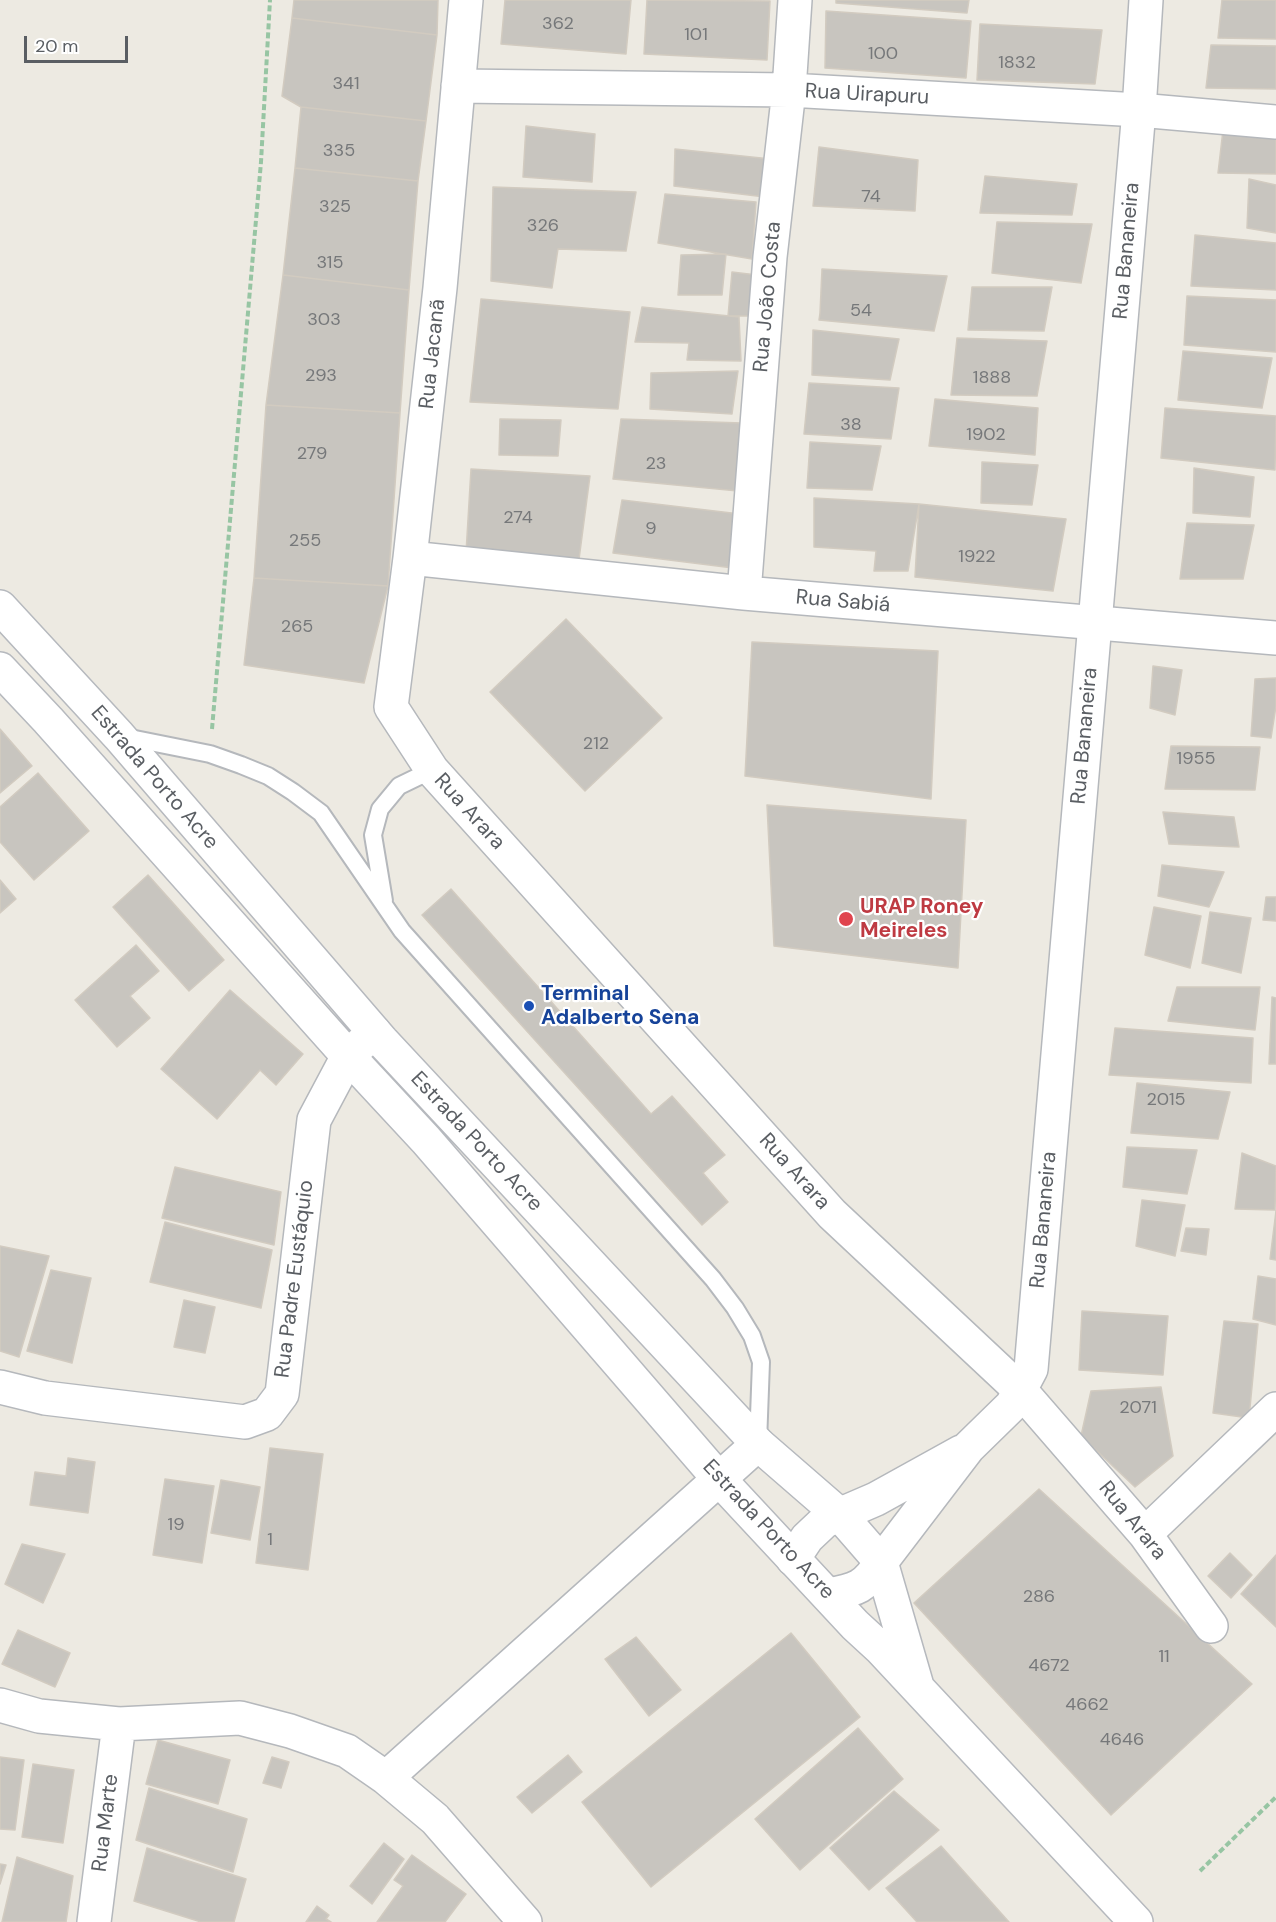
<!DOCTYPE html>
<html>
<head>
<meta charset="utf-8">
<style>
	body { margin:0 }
	#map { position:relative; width:1276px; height:1922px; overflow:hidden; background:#edeae2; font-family:"DM Sans",sans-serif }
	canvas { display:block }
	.scale { position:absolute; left:24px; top:36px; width:104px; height:27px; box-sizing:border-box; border:3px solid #5a5e63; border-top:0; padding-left:8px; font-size:18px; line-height:21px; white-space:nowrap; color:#5a5e63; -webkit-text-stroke:4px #fff; paint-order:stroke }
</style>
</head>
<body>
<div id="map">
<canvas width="1276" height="1922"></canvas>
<div class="scale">20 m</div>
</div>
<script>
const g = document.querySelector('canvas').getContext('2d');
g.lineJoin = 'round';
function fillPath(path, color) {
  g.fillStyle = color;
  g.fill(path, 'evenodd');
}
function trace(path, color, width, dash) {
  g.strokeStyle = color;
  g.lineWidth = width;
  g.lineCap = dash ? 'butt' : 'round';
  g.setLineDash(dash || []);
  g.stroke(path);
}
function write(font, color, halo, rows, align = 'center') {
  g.font = font + ' "DM Sans",sans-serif';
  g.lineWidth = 4.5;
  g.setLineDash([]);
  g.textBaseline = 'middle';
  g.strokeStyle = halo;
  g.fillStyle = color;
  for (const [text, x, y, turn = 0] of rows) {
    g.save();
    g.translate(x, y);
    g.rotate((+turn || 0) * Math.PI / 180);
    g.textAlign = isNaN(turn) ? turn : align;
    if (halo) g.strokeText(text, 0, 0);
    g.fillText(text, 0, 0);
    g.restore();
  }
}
const building = new Path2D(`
	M 294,0 L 438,0 L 437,35 L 292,18 Z
	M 505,0 L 631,0 L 626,54 L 501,44 Z
	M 647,0 L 770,1 L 767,60 L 644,54 Z
	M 836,0 L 969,0 L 967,13 L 836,3 Z
	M 1222,0 L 1276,0 L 1276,39 L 1218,38 Z
	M 826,11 L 971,21 L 966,78 L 825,68 Z
	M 292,18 L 437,35 L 426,121 L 301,107 L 282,96 Z
	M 980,24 L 1102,30 L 1095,84 L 977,80 Z
	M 1211,45 L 1276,46 L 1276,89 L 1206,88 Z
	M 301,107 L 426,121 L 418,181 L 295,168 Z
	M 526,126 L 595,134 L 592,182 L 523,177 Z
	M 1223,130 L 1276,131 L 1276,174 L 1218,173 Z
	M 819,147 L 918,160 L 915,211 L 813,206 Z
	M 675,149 L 771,159 L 765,197 L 674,186 Z
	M 295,168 L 418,181 L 409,290 L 283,275 Z
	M 985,176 L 1077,184 L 1072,215 L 980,213 Z
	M 1249,179 L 1276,185 L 1276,233 L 1247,228 Z
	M 493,187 L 636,192 L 626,251 L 558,249 L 552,288 L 491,281 Z
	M 665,194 L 756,202 L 752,259 L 658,243 Z
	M 997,222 L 1092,224 L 1081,283 L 992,273 Z
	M 1195,235 L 1276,243 L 1276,290 L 1191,286 Z
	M 726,254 L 722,295 L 678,295 L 681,255 Z
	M 822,269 L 947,276 L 934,331 L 819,320 L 820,313 Z
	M 732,272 L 757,275 L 751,316 L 728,316 Z
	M 283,275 L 409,290 L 400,413 L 266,405 Z
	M 972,287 L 1052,287 L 1044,331 L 968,330 Z
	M 1187,296 L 1276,300 L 1276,352 L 1184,345 Z
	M 481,299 L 630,312 L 618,409 L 470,402 Z
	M 642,307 L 739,317 L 741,361 L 687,360 L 689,343 L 635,342 Z
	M 813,330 L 899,339 L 890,380 L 812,375 Z
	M 957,338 L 1047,341 L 1037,396 L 951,395 Z
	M 1183,351 L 1272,358 L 1262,408 L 1178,400 Z
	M 738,371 L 732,414 L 650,409 L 651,373 Z
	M 809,383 L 899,388 L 891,439 L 804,434 Z
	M 935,399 L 1038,408 L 1035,455 L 929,446 Z
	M 266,405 L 400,413 L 388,586 L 254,578 Z
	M 1165,408 L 1276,416 L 1275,470 L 1161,458 Z
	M 500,419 L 561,420 L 558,456 L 499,455 Z
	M 621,419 L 742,423 L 738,491 L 613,479 Z
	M 810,442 L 881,446 L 872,490 L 807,488 Z
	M 982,462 L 1038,465 L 1032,505 L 981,503 Z
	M 1194,468 L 1254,477 L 1250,517 L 1193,513 Z
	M 471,469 L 590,476 L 578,567 L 466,553 Z
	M 814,498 L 919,504 L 908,571 L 874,571 L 876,551 L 814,547 Z
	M 622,500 L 740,514 L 733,568 L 613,553 Z
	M 919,504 L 1066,519 L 1053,591 L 915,577 Z
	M 1187,523 L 1254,525 L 1243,579 L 1180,579 Z
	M 254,578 L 388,586 L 364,683 L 244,665 Z
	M 566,619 L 662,718 L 585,791 L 490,692 Z
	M 752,642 L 938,651 L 931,799 L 745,776 Z
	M 1153,666 L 1182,670 L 1175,715 L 1150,708 Z
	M 1276,678 L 1276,706 L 1271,738 L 1251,736 L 1255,679 Z
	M 0,729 L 32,766 L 0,793 Z
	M 1171,746 L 1260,747 L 1255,790 L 1165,789 Z
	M 38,773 L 89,831 L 34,880 L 0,842 L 0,807 Z
	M 767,805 L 966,820 L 958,968 L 774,946 Z
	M 1163,812 L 1234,817 L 1239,847 L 1169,844 Z
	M 1162,865 L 1224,872 L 1209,907 L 1158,896 Z
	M 148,875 L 224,960 L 189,991 L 113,907 Z
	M 0,880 L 16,899 L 0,913 Z
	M 451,889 L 651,1114 L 672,1096 L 725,1155 L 703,1173 L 728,1202 L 702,1225 L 422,915 Z
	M 1266,897 L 1276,897 L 1276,921 L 1263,920 Z
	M 1154,907 L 1201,916 L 1190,968 L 1145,955 Z
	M 1210,912 L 1251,918 L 1241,973 L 1202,963 Z
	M 136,945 L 159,971 L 130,996 L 150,1018 L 117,1047 L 75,1000 Z
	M 1177,987 L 1260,987 L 1255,1030 L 1168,1021 Z
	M 230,990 L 303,1054 L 276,1085 L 260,1070 L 217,1119 L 161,1069 Z
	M 1272,997 L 1276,998 L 1276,1064 L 1269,1064 Z
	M 1115,1028 L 1253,1038 L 1251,1083 L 1109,1075 Z
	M 1137,1083 L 1230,1092 L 1218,1139 L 1131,1133 Z
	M 1127,1147 L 1197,1150 L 1187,1194 L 1123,1187 Z
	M 1242,1153 L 1276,1166 L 1275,1210 L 1235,1209 Z
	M 175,1167 L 281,1192 L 274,1245 L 162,1218 Z
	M 1142,1200 L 1185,1205 L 1175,1256 L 1136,1246 Z
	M 1276,1211 L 1276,1260 L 1270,1259 Z
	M 165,1222 L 272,1250 L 261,1308 L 150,1282 Z
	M 1186,1228 L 1209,1229 L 1206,1255 L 1181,1251 Z
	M 0,1246 L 49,1256 L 19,1357 L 0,1351 Z
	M 51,1270 L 91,1278 L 72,1363 L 27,1351 Z
	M 1258,1276 L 1276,1279 L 1276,1325 L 1253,1319 Z
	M 184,1300 L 215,1307 L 205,1353 L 174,1347 Z
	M 1082,1311 L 1168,1316 L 1163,1375 L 1079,1370 Z
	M 1224,1321 L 1258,1324 L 1249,1418 L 1213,1413 Z
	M 1161,1387 L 1173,1456 L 1135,1487 L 1081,1436 L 1091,1391 Z
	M 270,1448 L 323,1454 L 308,1570 L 256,1563 Z
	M 68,1458 L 95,1462 L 88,1513 L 30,1505 L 35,1472 L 66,1476 Z
	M 165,1479 L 214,1486 L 202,1563 L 153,1555 Z
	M 221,1480 L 260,1487 L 250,1540 L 211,1533 Z
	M 1039,1489 L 1252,1684 L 1111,1815 L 914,1603 Z
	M 22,1544 L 65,1554 L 43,1603 L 5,1584 Z
	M 1230,1553 L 1252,1575 L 1231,1598 L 1208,1576 Z
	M 1276,1555 L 1276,1627 L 1241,1594 Z
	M 18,1630 L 70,1653 L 55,1687 L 2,1664 Z
	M 791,1633 L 860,1717 L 651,1887 L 582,1802 Z
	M 636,1637 L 681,1690 L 649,1716 L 605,1659 Z
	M 858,1728 L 903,1779 L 800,1870 L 755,1819 Z
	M 158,1740 L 230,1760 L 218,1804 L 146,1784 Z
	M 568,1755 L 582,1772 L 532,1813 L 517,1797 Z
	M 0,1757 L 24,1760 L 15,1830 L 0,1829 Z
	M 272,1757 L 289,1762 L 281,1788 L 263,1783 Z
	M 33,1764 L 74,1770 L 63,1843 L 22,1837 Z
	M 149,1788 L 247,1819 L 233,1872 L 136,1840 Z
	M 894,1791 L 939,1830 L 869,1890 L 830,1848 Z
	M 384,1843 L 404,1859 L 372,1904 L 350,1886 Z
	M 941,1846 L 1009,1922 L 917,1922 L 886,1888 Z
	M 147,1848 L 246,1879 L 234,1922 L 201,1922 L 134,1901 Z
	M 412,1855 L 466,1894 L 445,1922 L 377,1922 L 403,1886 L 394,1880 Z
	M 17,1857 L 73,1876 L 66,1922 L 2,1922 Z
	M 0,1864 L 6,1865 L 0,1884 Z
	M 317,1906 L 329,1915 L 326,1919 L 331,1922 L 306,1922 Z`);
const path = new Path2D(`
	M 212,729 L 261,162 L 270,0
	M 1200,1871 L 1276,1797`);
const service = new Path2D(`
	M 125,737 L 210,754 L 241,765 L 268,776 L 293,792 L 321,813 L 402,931 L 713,1279 L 735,1308 L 752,1336 L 761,1362 L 758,1443
	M 384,901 L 373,835 L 380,809 L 399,786 L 432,770`);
const minor = new Path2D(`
	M 466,0 L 440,288 L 410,558 L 391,707 L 432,770 L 832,1214 L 1021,1391 L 1145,1534 L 1211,1626
	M 458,86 L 789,90 L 1139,110 L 1276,122
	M 410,558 L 744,593 L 1276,638
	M 744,593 L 770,257 L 789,90 L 795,0
	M 0,1387 L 45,1398 L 245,1422 L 267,1414 L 282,1394 L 314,1120 L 348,1056 L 374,1032
	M 1145,1534 L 1276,1409
	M 0,1705 L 39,1716 L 119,1724 L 240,1718 L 290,1731 L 347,1751 L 386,1778 L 435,1819 L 525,1922
	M 386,1778 L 758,1444
	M 94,1922 L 119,1724`);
const tertiary = new Path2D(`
	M 793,1559 L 807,1538 L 825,1521 L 876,1499 L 961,1452
	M 828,1595 C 856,1590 866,1587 881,1562 L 968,1448 L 1012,1405 L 1031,1369 L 1139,110 L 1146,0`);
const secondary = new Path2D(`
	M 0,607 L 119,736 L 382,1041 L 758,1444 L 841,1516 L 881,1562 L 917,1686
	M 0,669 L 48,720 L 348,1056 L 426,1140 L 719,1479 L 855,1625 L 880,1648 L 1136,1922`);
const markers = [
	[846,919,8,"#e0444e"],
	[529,1006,6,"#1a4fb4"]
];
const numberNames = [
	["362",558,24],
	["101",696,35],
	["100",883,54],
	["1832",1017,63],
	["341",346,84],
	["335",339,151],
	["74",871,197],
	["325",335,207],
	["326",543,226],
	["315",330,263],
	["54",861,311],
	["303",324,320],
	["293",321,376],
	["1888",992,378],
	["38",851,425],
	["1902",986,435],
	["279",312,454],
	["23",656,464],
	["274",518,518],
	["9",651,529],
	["255",305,541],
	["1922",977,557],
	["265",297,627],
	["212",596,744],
	["1955",1196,759],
	["2015",1166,1100],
	["2071",1138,1408],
	["19",176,1525],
	["1",270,1540],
	["286",1039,1597],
	["11",1164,1657],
	["4672",1049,1666],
	["4662",1087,1705],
	["4646",1122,1740]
];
const streetNames = [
	["Rua Uirapuru",867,95,3],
	["Rua Bananeira",1127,251,-85],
	["Rua João Costa",768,297,-85],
	["Rua Jacanã",433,354,-84],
	["Rua Sabiá",843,602,5],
	["Rua Bananeira",1085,736,-85],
	["Estrada Porto Acre",154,778,49],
	["Rua Arara",469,812,48],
	["Estrada Porto Acre",476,1142,47],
	["Rua Arara",794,1172,48],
	["Rua Bananeira",1044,1220,-85],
	["Rua Padre Eustáquio",295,1279,-83],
	["Rua Arara",1132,1521,51],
	["Estrada Porto Acre",768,1530,47],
	["Rua Marte",106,1823,-83]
];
const healthNames = [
	["URAP Roney",860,907],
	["Meireles",860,931]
];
const transitNames = [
	["Terminal",541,994],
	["Adalberto Sena",541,1018]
];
fillPath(building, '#c8c5bf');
trace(building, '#d2cbc0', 1.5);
trace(service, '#b5b8bc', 20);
trace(minor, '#b5b8bc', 36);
trace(tertiary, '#b5b8bc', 36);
trace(secondary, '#b6b9be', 36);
trace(path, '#97c5a3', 4, [6, 3]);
trace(service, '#fff', 16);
trace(minor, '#fff', 33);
trace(tertiary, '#fff', 33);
trace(secondary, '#fff', 33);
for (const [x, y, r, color] of markers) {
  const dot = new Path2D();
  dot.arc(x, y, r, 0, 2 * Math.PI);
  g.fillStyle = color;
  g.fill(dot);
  trace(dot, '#fff', 2);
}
write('18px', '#76787a', null, numberNames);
write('21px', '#5a5e63', '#fff', streetNames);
write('bold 21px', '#be3a42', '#fff', healthNames, 'left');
write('bold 21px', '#164399', '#fff', transitNames, 'left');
</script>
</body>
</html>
